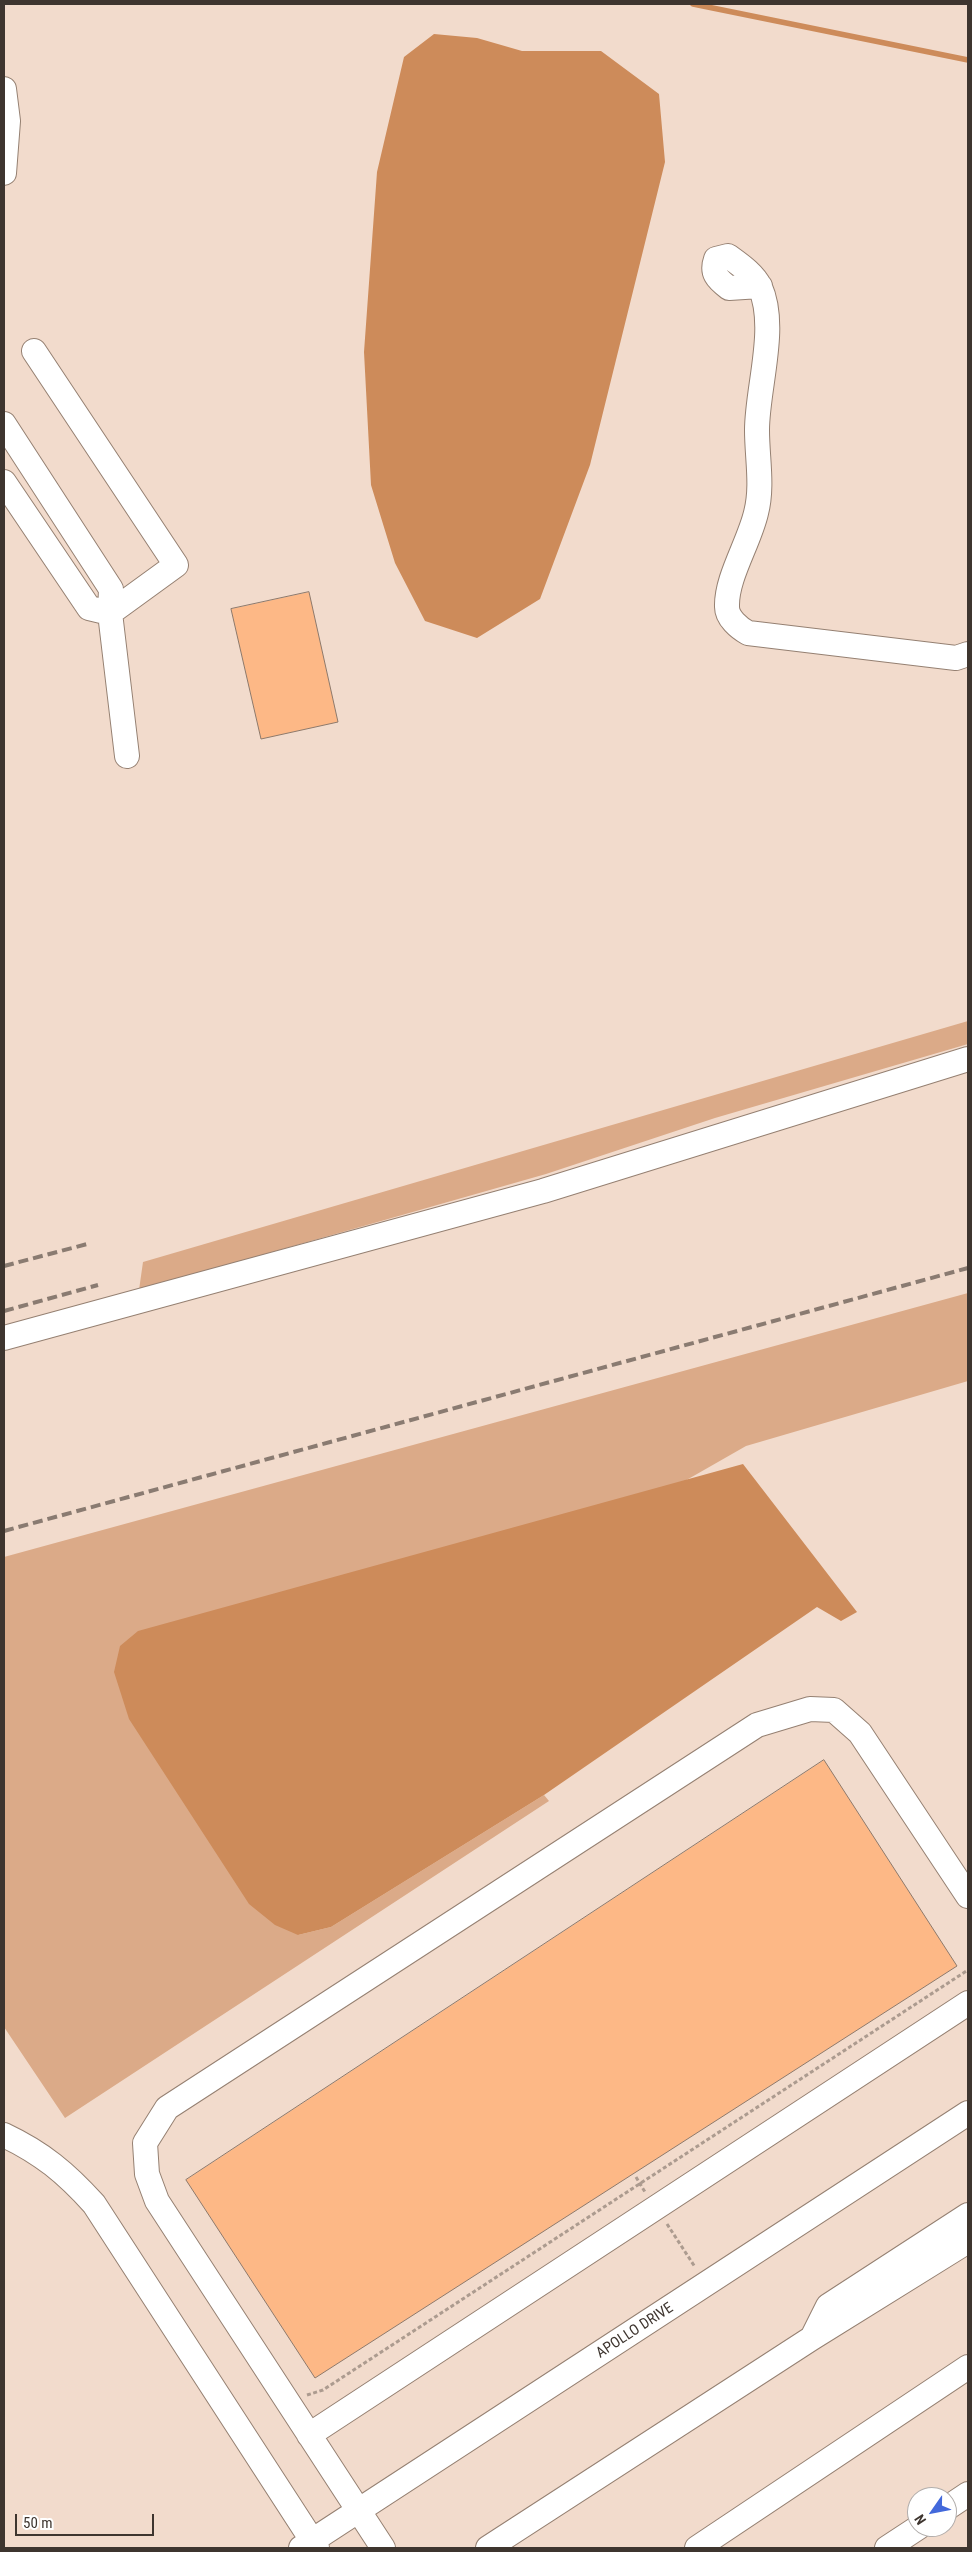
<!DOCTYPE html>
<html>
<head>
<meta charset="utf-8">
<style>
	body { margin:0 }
	#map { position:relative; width:972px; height:2552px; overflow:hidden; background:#f2dbcc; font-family:"Roboto Condensed",sans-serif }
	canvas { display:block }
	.frame { position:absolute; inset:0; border:5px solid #3e352f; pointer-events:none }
	.north { position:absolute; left:907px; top:2487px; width:50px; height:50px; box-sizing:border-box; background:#fff; border:1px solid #b2aeac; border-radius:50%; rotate:237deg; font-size:14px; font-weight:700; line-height:20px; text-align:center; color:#3e352f }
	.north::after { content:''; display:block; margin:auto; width:18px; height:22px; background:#4369db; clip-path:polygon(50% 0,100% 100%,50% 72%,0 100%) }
	.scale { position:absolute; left:15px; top:2514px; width:139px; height:22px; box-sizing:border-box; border:2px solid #3e352f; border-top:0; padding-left:6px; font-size:15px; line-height:18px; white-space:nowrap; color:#3e352f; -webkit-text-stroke:4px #fff; paint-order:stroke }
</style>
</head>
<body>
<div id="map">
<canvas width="972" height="2552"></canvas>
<div class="frame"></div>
<div class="north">N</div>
<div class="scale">50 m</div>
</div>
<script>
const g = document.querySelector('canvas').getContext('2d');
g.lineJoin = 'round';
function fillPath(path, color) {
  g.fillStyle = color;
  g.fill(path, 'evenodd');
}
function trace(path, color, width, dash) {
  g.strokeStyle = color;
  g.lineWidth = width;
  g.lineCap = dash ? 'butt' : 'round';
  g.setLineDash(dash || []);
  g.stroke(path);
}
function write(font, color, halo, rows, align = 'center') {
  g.font = font + ' "Roboto Condensed",sans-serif';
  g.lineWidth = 4;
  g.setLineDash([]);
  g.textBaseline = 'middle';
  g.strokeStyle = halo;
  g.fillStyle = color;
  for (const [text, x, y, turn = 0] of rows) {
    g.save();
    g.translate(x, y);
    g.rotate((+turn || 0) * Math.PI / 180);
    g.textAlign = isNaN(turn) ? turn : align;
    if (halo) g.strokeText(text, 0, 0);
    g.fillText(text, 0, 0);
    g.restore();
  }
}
const green = new Path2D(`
	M 968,1021 L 968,1044 L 715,1118 L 546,1174 L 139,1290 L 143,1262 Z
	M 968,1293 L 968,1381 L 746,1446 L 683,1482 L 298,1935 L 331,1927 L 544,1795 L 549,1801 L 65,2118 L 4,2027 L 4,1557 Z`);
const water = new Path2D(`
	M 434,34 L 477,38 L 522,51 L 601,51 L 659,94 L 665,162 L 590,465 L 540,599 L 477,638 L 425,621 L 395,563 L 371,485 L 364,352 L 377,172 L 404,57 Z
	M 743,1464 L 857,1612 L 841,1621 L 817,1607 L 544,1795 L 331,1927 L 298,1935 L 275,1925 L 249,1904 L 129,1719 L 114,1672 L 120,1646 L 138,1631 Z`);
const stream = new Path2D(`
	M 693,4 L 968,60`);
const building = new Path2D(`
	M 309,592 L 338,722 L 261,739 L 231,609 Z
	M 824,1760 L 957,1966 L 315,2378 L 186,2180 Z`);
const path = new Path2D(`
	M 636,2177 L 645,2192
	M 667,2224 L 695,2267
	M 307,2395 L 323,2390 L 968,1970`);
const minor = new Path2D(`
	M 4,89 L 8,121 L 4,173
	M 760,286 L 729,288 C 717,279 711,273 716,259 L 728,256 C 739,264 754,274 760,287 C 778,327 757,388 757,430 C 757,458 763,486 756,513 C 749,543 726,578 727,607 C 727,618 739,628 748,633 L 956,658 L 968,654
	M 34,351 L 176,565 L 110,613 L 127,756
	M 4,424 L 111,589 L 110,613 L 89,608 L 4,482
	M 4,1338 L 543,1191 L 968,1059
	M 4,2135 C 42,2153 66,2173 94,2204 L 317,2548
	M 812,2338 L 828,2306 L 968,2215
	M 309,2435 L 968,2003
	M 947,2508 L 968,2494
	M 301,2548 L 968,2113
	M 383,2548 L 157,2201 L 147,2174 L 145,2143 L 167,2108 L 757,1725 L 810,1709 L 834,1710 L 860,1733 L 968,1896
	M 488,2548 L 812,2338 L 968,2241
	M 697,2548 L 968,2367
	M 887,2548 L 919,2527`);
const rail = new Path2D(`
	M 4,1266 L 91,1243
	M 4,1311 L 98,1285
	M 4,1531 L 968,1268`);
const streetNames = [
	["APOLLO DRIVE",635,2331,-33]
];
fillPath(green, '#dbaa88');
fillPath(water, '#cd8b5a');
trace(stream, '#cd8b5a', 5.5);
fillPath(building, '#fdb886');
trace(building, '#8d796b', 1);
trace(minor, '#958072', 26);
trace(path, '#ac9b8f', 3, [4, 2.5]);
trace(minor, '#fff', 24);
trace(rail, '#8a7b71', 4, [10, 5]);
write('15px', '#3e352f', '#fff', streetNames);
</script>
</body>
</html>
